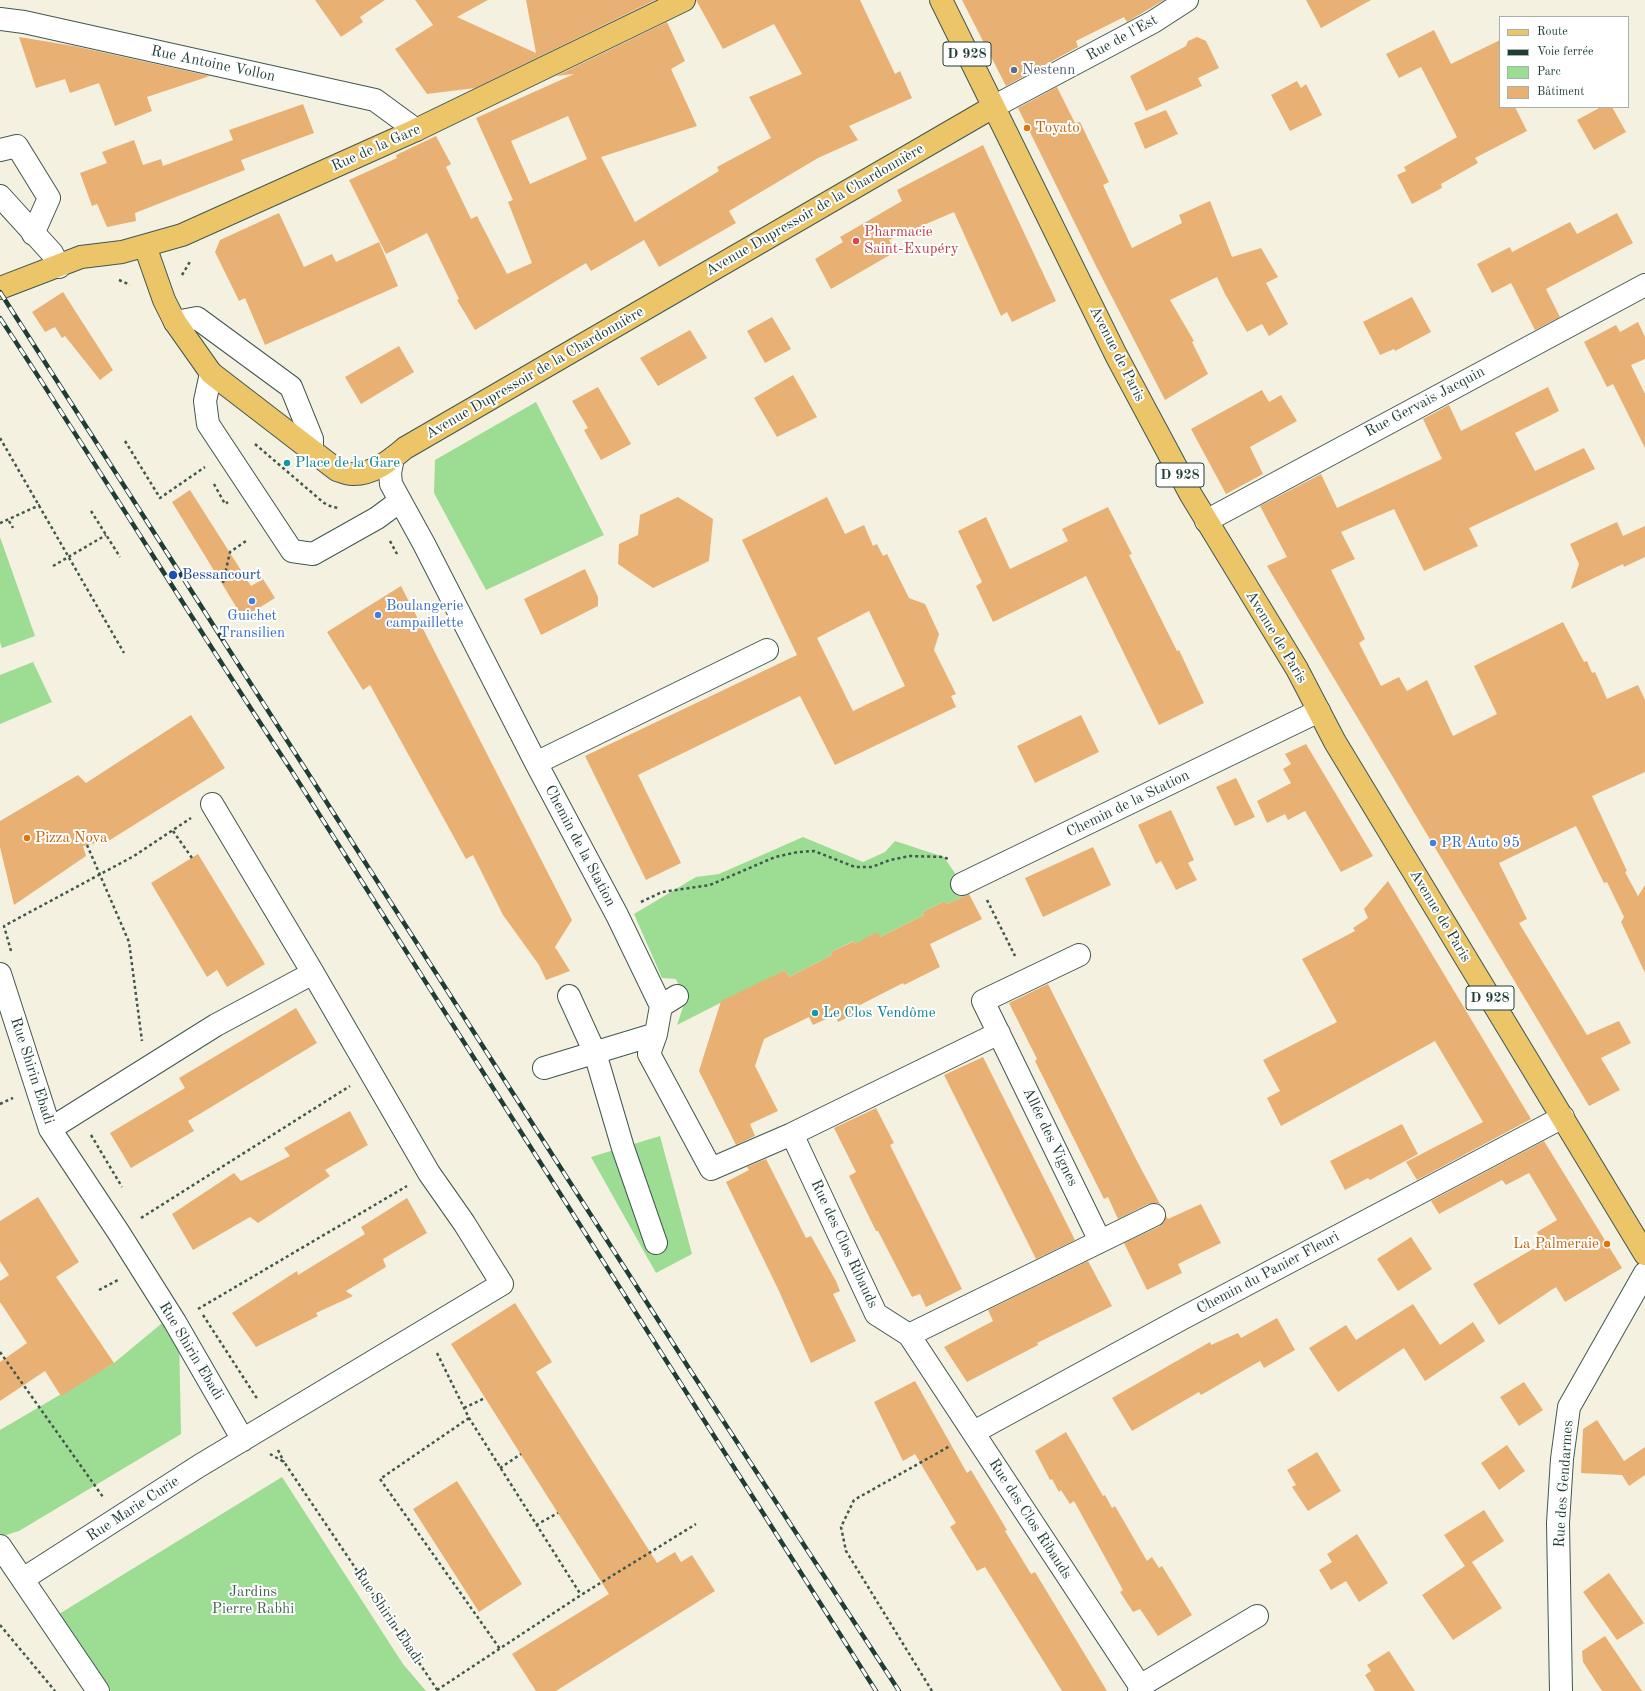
<!DOCTYPE html>
<html>
<head>
<meta charset="utf-8">
<style>
	body { margin:0 }
	#map { position:relative; width:1645px; height:1691px; overflow:hidden; background:#f5f1e1; font-family:"Old Standard TT",serif }
	canvas { display:block }
	.legend { position:absolute; left:1499px; top:16px; width:130px; height:92px; box-sizing:border-box; background:#fff; border:1px solid #a5b1ae; margin:0; padding:5px 7px; list-style:none; font-size:12px; color:#1f3d34 }
	.legend li { display:flex; align-items:center; gap:8px; height:20px }
	.legend b { width:20px; border:1px solid #a5b1ae }
</style>
</head>
<body>
<div id="map">
<canvas width="1645" height="1691"></canvas>
<ul class="legend">
<li><b style="height:5px;background:#edc569"></b>Route</li>
<li><b style="height:5px;background:#1f3d34"></b>Voie ferrée</li>
<li><b style="height:11px;background:#9cdc93"></b>Parc</li>
<li><b style="height:11px;background:#e8b173"></b>Bâtiment</li>
</ul>
</div>
<script>
const g = document.querySelector('canvas').getContext('2d');
g.lineJoin = 'round';
function fillPath(path, color) {
  g.fillStyle = color;
  g.fill(path, 'evenodd');
}
function trace(path, color, width, dash) {
  g.strokeStyle = color;
  g.lineWidth = width;
  g.lineCap = dash ? 'butt' : 'round';
  g.setLineDash(dash || []);
  g.stroke(path);
}
function write(font, color, halo, rows, align = 'center') {
  g.font = font + ' "Old Standard TT",serif';
  g.lineWidth = 4;
  g.setLineDash([]);
  g.textBaseline = 'middle';
  g.strokeStyle = halo;
  g.fillStyle = color;
  for (const [text, x, y, turn = 0] of rows) {
    g.save();
    g.translate(x, y);
    g.rotate((+turn || 0) * Math.PI / 180);
    g.textAlign = isNaN(turn) ? turn : align;
    if (halo) g.strokeText(text, 0, 0);
    g.fillText(text, 0, 0);
    g.restore();
  }
}
const green = new Path2D(`
	M 536,402 L 604,535 L 486,590 L 434,493 L 435,460 Z
	M 0,537 L 35,636 L 2,648 L 0,642 Z
	M 33,662 L 52,702 L 0,724 L 0,675 Z
	M 803,837 L 863,862 L 885,852 L 895,841 L 944,857 L 969,894 L 947,904 L 945,901 L 923,912 L 924,915 L 880,937 L 855,944 L 853,941 L 831,952 L 832,955 L 789,977 L 785,970 L 677,1025 L 685,1001 L 676,979 L 662,978 L 634,914 L 696,877 L 719,874 Z
	M 660,1136 L 692,1254 L 656,1273 L 591,1157 Z
	M 167,1319 L 179,1333 L 181,1434 L 19,1531 L 3,1536 L 0,1533 L 0,1430 L 114,1363 Z
	M 282,1477 L 403,1664 L 426,1691 L 111,1691 L 59,1614 Z`);
const building = new Path2D(`
	M 315,0 L 385,0 L 360,17 L 363,22 L 341,37 Z
	M 415,0 L 488,0 L 457,17 L 536,53 L 526,0 L 655,0 L 475,88 L 427,94 L 395,49 L 433,25 Z
	M 696,0 L 860,0 L 895,74 L 900,71 L 912,98 L 849,126 L 858,140 L 818,158 L 729,211 L 736,223 L 659,267 L 644,240 L 591,271 L 586,263 L 475,330 L 457,300 L 459,299 L 427,233 L 386,254 L 349,180 L 397,158 L 396,155 L 436,136 L 451,164 L 446,167 L 471,219 L 477,216 L 507,274 L 532,263 L 508,202 L 513,200 L 476,118 L 574,74 L 556,76 L 667,22 L 685,61 L 671,69 L 697,126 L 601,157 L 635,222 L 719,171 L 717,167 L 771,138 L 749,97 L 802,74 L 774,24 L 723,49 ZM 568,116 L 587,159 L 530,184 L 511,141 Z
	M 962,0 L 1164,0 L 1127,22 L 1124,17 L 1076,41 L 1078,47 L 1006,86 Z
	M 1306,0 L 1371,0 L 1321,28 Z
	M 1434,30 L 1451,64 L 1500,40 L 1500,107 L 1515,107 L 1527,131 L 1475,158 L 1478,163 L 1441,184 L 1442,188 L 1412,204 L 1397,175 L 1406,171 L 1404,167 L 1457,137 L 1421,67 L 1399,78 L 1386,54 Z
	M 19,37 L 74,46 L 210,76 L 147,97 L 152,111 L 115,126 L 99,83 L 70,93 L 65,79 L 36,88 Z
	M 1197,37 L 1206,41 L 1219,68 L 1198,78 L 1202,86 L 1146,111 L 1130,76 L 1186,46 L 1188,41 Z
	M 1297,81 L 1301,88 L 1306,84 L 1322,115 L 1290,131 L 1271,95 Z
	M 1057,87 L 1075,123 L 1080,122 L 1109,182 L 1103,185 L 1132,248 L 1182,223 L 1179,215 L 1210,201 L 1232,257 L 1261,248 L 1278,277 L 1266,283 L 1288,324 L 1269,336 L 1262,324 L 1247,332 L 1225,294 L 1217,277 L 1170,300 L 1194,341 L 1192,342 L 1208,374 L 1165,400 L 1096,266 L 1018,108 Z
	M 303,104 L 314,133 L 241,160 L 245,170 L 135,213 L 136,221 L 107,227 L 97,204 L 92,206 L 80,173 L 107,163 L 102,152 L 134,140 L 143,165 L 161,159 L 163,166 L 233,140 L 241,160 L 229,130 Z
	M 1601,107 L 1612,107 L 1626,132 L 1594,150 L 1577,120 Z
	M 1166,110 L 1178,134 L 1145,149 L 1134,123 Z
	M 983,145 L 1056,301 L 1012,322 L 1007,312 L 1001,316 L 954,212 L 889,240 L 895,252 L 831,289 L 815,259 L 843,242 L 840,237 L 902,201 L 897,190 Z
	M 279,213 L 304,267 L 332,254 L 336,262 L 379,242 L 398,286 L 265,345 L 245,298 L 239,301 L 215,252 L 220,240 Z
	M 1617,213 L 1633,243 L 1546,289 L 1560,317 L 1535,330 L 1511,283 L 1492,293 L 1477,264 L 1510,247 L 1512,252 L 1570,222 L 1577,234 Z
	M 63,292 L 113,370 L 100,380 L 65,336 L 62,338 L 55,327 L 45,332 L 32,312 Z
	M 1412,297 L 1431,332 L 1395,351 L 1394,349 L 1380,355 L 1363,322 Z
	M 772,317 L 791,349 L 765,363 L 747,331 Z
	M 1638,322 L 1645,337 L 1645,359 L 1631,365 L 1645,394 L 1645,448 L 1613,384 L 1607,387 L 1584,342 L 1616,325 L 1620,332 Z
	M 690,330 L 707,358 L 658,386 L 640,358 Z
	M 399,346 L 414,372 L 361,404 L 345,377 Z
	M 793,375 L 817,417 L 777,437 L 754,398 Z
	M 598,387 L 631,444 L 601,460 L 584,430 L 588,428 L 572,401 Z
	M 1548,387 L 1559,411 L 1515,433 L 1535,471 L 1584,448 L 1595,469 L 1469,528 L 1478,546 L 1424,571 L 1394,509 L 1341,532 L 1355,559 L 1331,570 L 1365,639 L 1359,643 L 1381,686 L 1399,677 L 1407,691 L 1427,680 L 1453,736 L 1497,714 L 1474,666 L 1563,622 L 1584,662 L 1587,661 L 1592,673 L 1595,672 L 1607,699 L 1638,685 L 1645,700 L 1645,772 L 1592,796 L 1627,871 L 1625,872 L 1638,896 L 1645,885 L 1645,973 L 1621,922 L 1624,917 L 1607,882 L 1604,883 L 1576,826 L 1499,863 L 1527,919 L 1519,923 L 1587,1035 L 1619,1021 L 1631,1043 L 1601,1058 L 1620,1090 L 1589,1106 L 1267,566 L 1287,557 L 1260,506 L 1321,474 L 1337,508 L 1442,459 L 1423,419 L 1449,405 L 1461,431 Z
	M 1262,390 L 1269,402 L 1281,395 L 1297,421 L 1250,447 L 1263,474 L 1226,494 L 1191,429 Z
	M 190,490 L 251,586 L 263,579 L 275,598 L 243,618 L 172,502 Z
	M 678,497 L 713,519 L 709,561 L 653,588 L 618,564 L 619,544 L 638,535 L 640,515 Z
	M 827,497 L 845,534 L 864,525 L 873,546 L 877,544 L 883,556 L 887,554 L 909,598 L 925,604 L 939,634 L 934,650 L 956,694 L 951,696 L 956,707 L 835,765 L 800,696 L 638,775 L 681,863 L 646,880 L 585,756 L 797,655 L 742,540 ZM 869,611 L 905,686 L 853,711 L 817,638 Z
	M 1108,507 L 1132,554 L 1129,555 L 1177,651 L 1179,650 L 1204,703 L 1159,725 L 1086,576 L 993,622 L 976,586 L 982,582 L 958,531 L 986,517 L 1010,569 L 1068,541 L 1062,529 Z
	M 1617,522 L 1623,536 L 1645,526 L 1645,557 L 1624,567 L 1623,564 L 1571,589 L 1579,564 L 1570,544 Z
	M 585,569 L 598,597 L 598,606 L 541,635 L 524,599 Z
	M 401,586 L 572,920 L 555,947 L 570,971 L 546,980 L 539,965 L 503,915 L 473,855 L 466,859 L 370,685 L 363,690 L 327,632 Z
	M 191,715 L 225,768 L 110,840 L 83,846 L 86,856 L 14,905 L 0,847 L 0,821 L 78,775 L 86,783 Z
	M 1081,715 L 1099,752 L 1035,783 L 1017,746 Z
	M 1306,744 L 1373,856 L 1341,872 L 1305,811 L 1288,820 L 1285,814 L 1267,823 L 1257,801 L 1291,783 L 1283,769 L 1291,764 L 1285,754 Z
	M 1236,778 L 1255,817 L 1235,826 L 1216,787 Z
	M 1171,810 L 1194,860 L 1188,863 L 1197,880 L 1176,890 L 1161,861 L 1156,864 L 1138,825 Z
	M 1093,847 L 1111,885 L 1043,917 L 1025,878 Z
	M 198,854 L 265,964 L 227,987 L 217,970 L 207,977 L 151,883 Z
	M 1388,881 L 1531,1119 L 1417,1180 L 1406,1162 L 1483,1122 L 1435,1041 L 1281,1126 L 1267,1098 L 1280,1091 L 1263,1060 L 1337,1022 L 1302,959 L 1355,931 L 1353,928 L 1368,918 L 1364,909 Z
	M 969,894 L 982,919 L 930,944 L 940,967 L 904,985 L 903,983 L 858,1006 L 860,1011 L 838,1022 L 835,1015 L 813,1025 L 809,1017 L 764,1039 L 755,1066 L 778,1111 L 750,1124 L 755,1136 L 736,1145 L 699,1071 L 721,1001 L 785,970 L 789,977 L 832,955 L 831,952 L 854,941 L 855,944 L 877,932 L 880,937 L 924,915 L 923,912 L 945,901 L 947,904 Z
	M 1048,984 L 1138,1163 L 1160,1204 L 1154,1203 L 1148,1204 L 1118,1219 L 1108,1197 L 1104,1199 L 1035,1061 L 1037,1059 L 1009,1003 Z
	M 296,1008 L 317,1043 L 188,1121 L 194,1131 L 131,1168 L 110,1133 L 185,1088 L 179,1078 Z
	M 983,1057 L 1075,1240 L 1036,1259 L 944,1075 Z
	M 876,1108 L 894,1143 L 890,1145 L 962,1289 L 926,1307 L 920,1294 L 912,1297 L 878,1231 L 876,1231 L 849,1176 L 856,1172 L 834,1128 Z
	M 350,1111 L 368,1145 L 325,1170 L 330,1176 L 258,1223 L 250,1217 L 193,1250 L 172,1214 L 234,1173 L 241,1181 L 290,1156 L 284,1148 Z
	M 1402,1124 L 1418,1154 L 1370,1180 L 1368,1178 L 1345,1190 L 1330,1161 Z
	M 1544,1141 L 1622,1268 L 1565,1302 L 1556,1287 L 1499,1325 L 1473,1284 L 1543,1243 L 1537,1232 L 1557,1220 L 1529,1173 L 1506,1185 L 1502,1180 L 1439,1214 L 1431,1201 Z
	M 766,1159 L 806,1238 L 811,1236 L 836,1281 L 840,1291 L 833,1294 L 856,1341 L 811,1363 L 778,1289 L 726,1182 L 749,1170 L 747,1167 Z
	M 38,1197 L 79,1262 L 56,1277 L 114,1363 L 61,1396 L 45,1371 L 0,1401 L 0,1362 L 27,1343 L 0,1302 L 0,1281 L 9,1275 L 0,1261 L 0,1221 Z
	M 407,1198 L 427,1233 L 383,1259 L 386,1267 L 346,1291 L 353,1296 L 316,1313 L 318,1316 L 256,1347 L 232,1313 L 297,1271 L 298,1275 L 365,1234 L 361,1227 Z
	M 1201,1204 L 1221,1243 L 1178,1264 L 1182,1273 L 1147,1290 L 1124,1243 L 1160,1226 L 1164,1222 L 1166,1216 L 1168,1219 Z
	M 1411,1237 L 1432,1269 L 1398,1291 L 1377,1259 Z
	M 1088,1261 L 1112,1306 L 1037,1343 L 1038,1345 L 967,1382 L 944,1347 L 993,1321 L 988,1310 Z
	M 515,1303 L 552,1362 L 536,1372 L 657,1563 L 675,1552 L 681,1562 L 692,1555 L 715,1591 L 556,1691 L 536,1691 L 512,1654 L 609,1594 L 451,1344 Z
	M 1413,1304 L 1440,1345 L 1473,1322 L 1485,1341 L 1425,1381 L 1404,1348 L 1338,1392 L 1309,1348 L 1346,1325 L 1356,1340 Z
	M 1277,1318 L 1295,1350 L 1264,1368 L 1260,1361 L 1201,1395 L 1199,1392 L 1132,1431 L 1112,1398 L 1210,1342 L 1211,1345 L 1238,1333 L 1241,1338 Z
	M 915,1381 L 967,1473 L 971,1470 L 1007,1530 L 1005,1531 L 1031,1574 L 1035,1572 L 1107,1691 L 1062,1691 L 985,1567 L 977,1571 L 950,1527 L 956,1523 L 915,1454 L 903,1461 L 874,1402 Z
	M 1524,1382 L 1543,1410 L 1519,1426 L 1500,1397 Z
	M 1597,1420 L 1624,1461 L 1645,1447 L 1645,1475 L 1629,1486 L 1622,1475 L 1581,1473 L 1583,1429 Z
	M 1066,1432 L 1103,1496 L 1105,1495 L 1112,1508 L 1115,1506 L 1147,1561 L 1152,1557 L 1159,1568 L 1162,1566 L 1192,1615 L 1158,1636 L 1140,1609 L 1133,1612 L 1120,1592 L 1123,1590 L 1074,1501 L 1070,1504 L 1061,1490 L 1059,1492 L 1052,1479 L 1050,1480 L 1035,1451 Z
	M 1507,1445 L 1525,1471 L 1499,1490 L 1481,1463 Z
	M 1317,1452 L 1341,1491 L 1308,1511 L 1292,1487 L 1296,1485 L 1287,1470 Z
	M 457,1481 L 522,1584 L 479,1612 L 413,1509 Z
	M 1484,1510 L 1504,1541 L 1472,1562 L 1502,1608 L 1453,1640 L 1422,1595 L 1465,1566 L 1444,1535 Z
	M 1357,1534 L 1388,1583 L 1359,1602 L 1346,1581 L 1331,1590 L 1319,1570 L 1332,1562 L 1327,1554 Z
	M 1609,1573 L 1644,1623 L 1617,1640 L 1583,1592 Z
	M 1605,1636 L 1642,1691 L 1602,1691 L 1583,1662 L 1582,1651 Z
	M 1389,1651 L 1415,1691 L 1375,1691 L 1365,1675 L 1371,1671 L 1367,1665 Z`);
const path = new Path2D(`
	M 182,275 L 191,260
	M 119,280 L 130,285
	M 0,438 L 124,653
	M 125,441 L 160,498 L 205,467
	M 255,444 L 324,503 L 332,507 L 339,508
	M 214,484 L 225,504 L 228,502
	M 91,511 L 120,557
	M 9,521 L 13,528
	M 0,523 L 40,505
	M 390,541 L 397,554
	M 53,566 L 106,535
	M 223,583 L 230,552 L 246,541
	M 173,831 L 192,858
	M 87,845 L 129,942 L 142,1041
	M 987,900 L 1015,956
	M 641,902 L 662,892 L 710,885 L 775,857 L 798,852 L 814,851 L 855,867 L 872,867 L 890,860 L 910,856 L 944,857 L 950,860
	M 11,951 L 4,926 L 134,856 L 191,818
	M 0,1104 L 13,1098
	M 91,1135 L 122,1187
	M 141,1218 L 350,1086
	M 99,1290 L 118,1280
	M 198,1309 L 407,1186
	M 203,1315 L 258,1400
	M 0,1352 L 103,1497
	M 437,1353 L 469,1418 L 581,1595
	M 464,1408 L 485,1398
	M 469,1418 L 380,1479 L 500,1649
	M 278,1450 L 284,1462
	M 270,1454 L 284,1462 L 438,1691
	M 500,1468 L 521,1454
	M 536,1525 L 558,1513
	M 0,1625 L 55,1691
	M 437,1690 L 581,1595 L 696,1524
	M 932,1691 L 846,1551 L 841,1527 L 854,1500 L 950,1446`);
const minor = new Path2D(`
	M 0,19 L 24,22 L 375,100 L 416,130
	M 993,107 L 1153,22 L 1187,0
	M 0,150 L 17,146 L 49,198 L 33,234
	M 0,196 L 52,253 L 59,267
	M 175,322 L 197,318 L 291,387 L 312,439 L 312,451
	M 211,373 L 205,401 L 208,424 L 292,551 L 313,554 L 377,518 L 400,501
	M 393,458 L 390,473 L 391,484 L 424,544 L 536,763 L 617,915 L 661,1006 L 656,1034 L 649,1054 L 711,1169 L 792,1134 L 999,1033
	M 1206,521 L 1645,285
	M 536,763 L 767,650
	M 212,804 L 313,973
	M 962,884 L 1319,711
	M 1079,955 L 983,1001 L 1100,1241
	M 0,974 L 50,1129 L 119,1233 L 175,1322 L 243,1440
	M 569,996 L 595,1053 L 623,1148 L 656,1243
	M 661,1006 L 677,996
	M 544,1068 L 656,1034
	M 792,1134 L 876,1314 L 909,1335 L 1140,1686 L 1139,1691
	M 909,1335 L 1154,1215
	M 974,1432 L 1183,1318 L 1563,1117
	M 0,1546 L 98,1691
	M 23,1579 L 199,1466 L 502,1284 L 464,1223 L 429,1173 L 313,973 L 216,1025 L 50,1129
	M 1140,1686 L 1257,1616
	M 1561,1691 L 1558,1523 L 1562,1459 L 1569,1407 L 1645,1273`);
const major = new Path2D(`
	M 941,0 L 1116,355 L 1191,495 L 1297,669 L 1335,742 L 1645,1254
	M 145,246 L 164,300 L 175,322 L 211,373 L 337,470 C 341,471 347,474 352,474 C 372,475 391,460 405,448 L 993,107
	M 0,288 L 81,257 L 122,252 L 182,235 L 416,130 L 684,0`);
const rail = new Path2D(`
	M 0,292 L 692,1373 L 899,1691
	M 0,318 C 99,468 192,620 291,770 L 876,1691`);
const markers = [
	[1014,70,4,"#5c6f8a"],
	[1027,128,4,"#e8710a"],
	[856,241,4,"#e0444e"],
	[287,463,4,"#0f9aa8"],
	[173,575,5,"#1a4fb4"],
	[252,601,4,"#3f7fe0"],
	[378,615,4,"#3f7fe0"],
	[27,838,4,"#e8710a"],
	[1433,843,4,"#3f7fe0"],
	[815,1013,4,"#0f9aa8"],
	[1607,1244,4,"#e8710a"]
];
const shields = [
	[967,54,48],
	[1180,475,48],
	[1490,998,48]
];
const shieldNames = [
	["D 928",967,54],
	["D 928",1180,475],
	["D 928",1490,998]
];
const streetNames = [
	["Rue de l'Est",1122,38,-29],
	["Rue Antoine Vollon",213,64,12],
	["Rue de la Gare",376,148,-24],
	["Avenue Dupressoir de la Chardonnière",815,210,-30],
	["Avenue de Paris",1117,354,63],
	["Avenue Dupressoir de la Chardonnière",535,373,-30],
	["Rue Gervais Jacquin",1425,402,-28],
	["Avenue de Paris",1276,637,59],
	["Chemin de la Station",1128,804,-26],
	["Chemin de la Station",580,846,62],
	["Avenue de Paris",1440,916,59],
	["Rue Shirin Ebadi",32,1071,72],
	["Allée des Vignes",1050,1137,64],
	["Rue des Clos Ribauds",844,1244,65],
	["Chemin du Panier Fleuri",1268,1273,-28],
	["Rue Shirin Ebadi",191,1351,59],
	["Rue des Gendarmes",1564,1484,-86],
	["Rue Marie Curie",133,1509,-33],
	["Rue des Clos Ribauds",1030,1519,57],
	["Rue Shirin Ebadi",388,1616,56]
];
const serviceNames = [
	["Nestenn",1022,70]
];
const foodNames = [
	["Toyato",1035,128],
	["Pizza Nova",35,838],
	["La Palmeraie",1599,1244,"right"]
];
const healthNames = [
	["Pharmacie",864,232],
	["Saint-Exupéry",864,249]
];
const cultureNames = [
	["Place de la Gare",295,463],
	["Le Clos Vendôme",823,1013]
];
const transitNames = [
	["Bessancourt",182,575]
];
const shopNames = [
	["Boulangerie",386,606],
	["campaillette",386,623],
	["Guichet",252,616,"center"],
	["Transilien",252,633,"center"],
	["PR Auto 95",1441,843]
];
const parkNames = [
	["Jardins",253,1592],
	["Pierre Rabhi",253,1609]
];
fillPath(green, '#9cdc93');
fillPath(building, '#e8b173');
trace(minor, '#3f584e', 24);
trace(major, '#3f584e', 24);
trace(path, '#3f584e', 2.5, [3, 3]);
trace(minor, '#fff', 22);
trace(major, '#edc569', 22);
trace(rail, '#1f3d34', 4.5);
trace(rail, '#fff', 3, [9]);
for (const [x, y, r, color] of markers) {
  const dot = new Path2D();
  dot.arc(x, y, r, 0, 2 * Math.PI);
  g.fillStyle = color;
  g.fill(dot);
  trace(dot, '#fff', 1.5);
}
for (const [x, y, w] of shields) {
  const box = new Path2D();
  box.roundRect(x - w / 2, y - 12, w, 24, 3);
  g.fillStyle = '#fff';
  g.fill(box);
  trace(box, '#1f3d34', 1);
}
write('bold 14px', '#1f3d34', null, shieldNames);
write('15px', '#1f3d34', '#fff', streetNames);
write('15px', '#4e5e75', '#fff', serviceNames, 'left');
write('15px', '#c56008', '#fff', foodNames, 'left');
write('15px', '#be3a42', '#fff', healthNames, 'left');
write('15px', '#0d838f', '#fff', cultureNames, 'left');
write('15px', '#164399', '#fff', transitNames, 'left');
write('15px', '#366cbe', '#fff', shopNames, 'left');
write('15px', '#3e654c', '#fff', parkNames);
</script>
</body>
</html>
